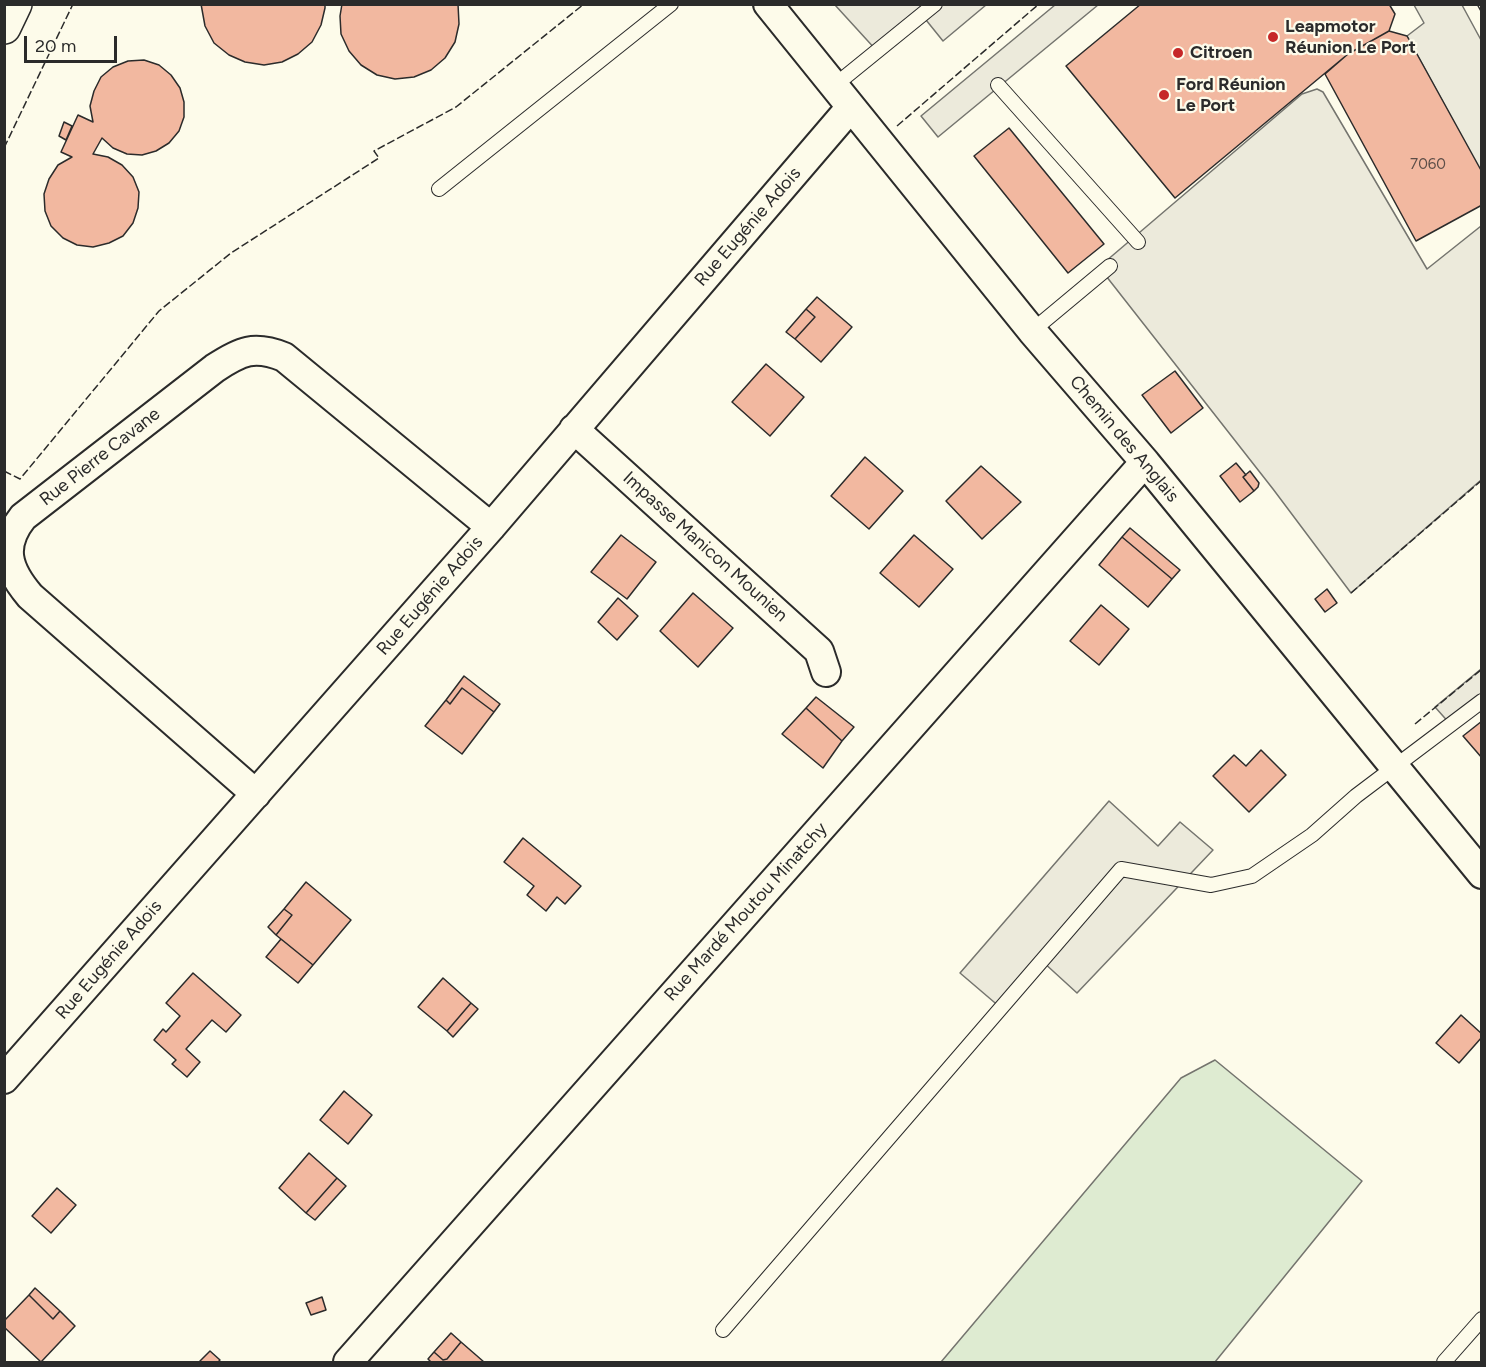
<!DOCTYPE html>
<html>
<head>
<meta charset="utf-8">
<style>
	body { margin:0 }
	#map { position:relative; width:1486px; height:1367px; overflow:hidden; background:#fdfbea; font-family:Figtree,sans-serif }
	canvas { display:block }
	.frame { position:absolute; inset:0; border:6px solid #2b2b2b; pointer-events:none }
	.scale { position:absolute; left:24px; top:36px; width:93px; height:27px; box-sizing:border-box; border:3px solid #2b2b2b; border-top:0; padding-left:8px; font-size:18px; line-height:21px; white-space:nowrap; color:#2b2b2b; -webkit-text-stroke:4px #fdfbea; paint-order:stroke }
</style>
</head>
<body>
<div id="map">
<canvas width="1486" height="1367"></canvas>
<div class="frame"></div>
<div class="scale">20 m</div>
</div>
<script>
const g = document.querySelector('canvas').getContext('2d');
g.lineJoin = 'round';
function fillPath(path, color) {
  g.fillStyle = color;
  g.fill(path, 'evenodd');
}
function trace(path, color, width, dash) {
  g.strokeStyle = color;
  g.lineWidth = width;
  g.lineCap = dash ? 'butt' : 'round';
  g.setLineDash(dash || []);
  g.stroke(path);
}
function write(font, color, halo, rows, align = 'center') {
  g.font = font + ' Figtree,sans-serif';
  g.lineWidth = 4.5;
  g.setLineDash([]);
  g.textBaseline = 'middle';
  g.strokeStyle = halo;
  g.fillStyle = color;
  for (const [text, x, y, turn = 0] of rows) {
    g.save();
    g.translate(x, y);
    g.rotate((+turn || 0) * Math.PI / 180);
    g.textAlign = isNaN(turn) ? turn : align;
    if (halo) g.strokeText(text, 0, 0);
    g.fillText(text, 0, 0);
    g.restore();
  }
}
const green = new Path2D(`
	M 1215,1060 L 1362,1181 L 1215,1362 L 941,1362 L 1181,1078 Z`);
const parking = new Path2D(`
	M 835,5 L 986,5 L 943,41 L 922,15 L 877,51 Z
	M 1055,5 L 1098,5 L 938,137 L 921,116 Z
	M 1414,5 L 1462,5 L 1481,40 L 1481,172 L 1407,36 L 1424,23 Z
	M 1317,89 L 1323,92 L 1427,269 L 1481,226 L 1481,480 L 1351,593 L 1273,489 L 1099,267 L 1302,94 Z
	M 1481,669 L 1481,701 L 1451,725 L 1435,707 Z
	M 1109,801 L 1158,846 L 1180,822 L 1213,850 L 1077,993 L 1042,961 L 1001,1008 L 960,973 Z`);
const building = new Path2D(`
	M 201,4 L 325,4 L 325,8 L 321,25 L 312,42 L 298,54 L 282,62 L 264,65 L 245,62 L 229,55 L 214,43 L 205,26 Z
	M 342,4 L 458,4 L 459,24 L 455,42 L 445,58 L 431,70 L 414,77 L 395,79 L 377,75 L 361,65 L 349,51 L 341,34 L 340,16 Z
	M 1141,4 L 1389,4 L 1395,14 L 1389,31 L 1348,54 L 1175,198 L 1066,66 Z
	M 1389,31 L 1407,36 L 1482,172 L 1482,205 L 1416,241 L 1325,74 L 1348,54 Z
	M 144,60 L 159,65 L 171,75 L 180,88 L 184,102 L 184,117 L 179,131 L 169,143 L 156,151 L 142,155 L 127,154 L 113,148 L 102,138 L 93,154 L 108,157 L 122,165 L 133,177 L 139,192 L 138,208 L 133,223 L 123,236 L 109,243 L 93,247 L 77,245 L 63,238 L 51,226 L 45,211 L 44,194 L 49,179 L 58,165 L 72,157 L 61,152 L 78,115 L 93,122 L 90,106 L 94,91 L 101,77 L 113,67 L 128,61 Z
	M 64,122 L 72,126 L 66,140 L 59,136 Z
	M 1009,128 L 1104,244 L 1068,273 L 974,156 Z
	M 817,297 L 852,327 L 821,362 L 795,339 L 815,317 L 806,309 Z
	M 806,309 L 815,317 L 795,339 L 786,332 Z
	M 766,364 L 804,397 L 770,436 L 732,402 Z
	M 1175,371 L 1203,408 L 1171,433 L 1142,395 Z
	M 865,457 L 903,491 L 869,529 L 831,496 Z
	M 1236,463 L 1246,475 L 1243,477 L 1254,491 L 1240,502 L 1220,476 Z
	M 981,466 L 1021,502 L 982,539 L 946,501 Z
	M 1250,471 L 1259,483 L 1258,487 L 1254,491 L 1243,477 Z
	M 1130,528 L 1180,570 L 1172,579 L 1122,537 Z
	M 621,535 L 656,562 L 627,599 L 591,572 Z
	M 914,535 L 953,569 L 919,607 L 880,573 Z
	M 1122,537 L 1172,579 L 1148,607 L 1099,565 Z
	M 1327,589 L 1337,603 L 1325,612 L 1315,599 Z
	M 693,593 L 733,628 L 698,667 L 660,631 Z
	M 618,598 L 638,616 L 617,640 L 598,622 Z
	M 1101,605 L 1129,629 L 1099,665 L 1070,641 Z
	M 464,676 L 500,704 L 494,712 L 462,688 L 450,704 L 446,700 Z
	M 462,688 L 494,712 L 462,754 L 425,726 L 446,700 L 450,704 Z
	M 816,697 L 854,727 L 842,741 L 806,708 Z
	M 806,708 L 842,741 L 823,768 L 782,734 Z
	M 1482,721 L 1482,758 L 1463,736 Z
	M 1261,750 L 1286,775 L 1249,812 L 1213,776 L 1234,755 L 1246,766 Z
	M 523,838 L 581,886 L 565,904 L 557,897 L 546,911 L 527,895 L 534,886 L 504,862 Z
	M 306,882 L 351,920 L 313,965 L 276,935 L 292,915 L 284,909 Z
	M 284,909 L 292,915 L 276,935 L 268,927 Z
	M 281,939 L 313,965 L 298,983 L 266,957 Z
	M 193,973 L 241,1015 L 226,1032 L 212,1020 L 186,1049 L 200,1062 L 187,1077 L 172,1064 L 176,1060 L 154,1040 L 163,1029 L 166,1032 L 180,1016 L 166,1003 Z
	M 443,978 L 471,1003 L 447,1031 L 418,1007 Z
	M 471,1003 L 478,1009 L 453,1037 L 447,1031 Z
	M 1461,1015 L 1482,1034 L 1482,1037 L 1459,1063 L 1436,1043 Z
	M 344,1091 L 372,1115 L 348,1144 L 320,1120 Z
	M 309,1153 L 337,1178 L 306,1213 L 279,1188 Z
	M 337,1178 L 346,1186 L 315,1220 L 306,1213 Z
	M 57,1188 L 76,1205 L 51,1233 L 32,1216 Z
	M 35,1288 L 60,1311 L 53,1319 L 29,1295 Z
	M 29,1295 L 53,1319 L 60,1311 L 75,1326 L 41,1362 L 4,1327 L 4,1321 Z
	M 322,1297 L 326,1310 L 311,1315 L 306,1303 Z
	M 451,1333 L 461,1342 L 447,1359 L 443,1360 L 434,1352 Z
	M 461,1342 L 484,1362 L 431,1362 L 428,1359 L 434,1352 L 443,1360 L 447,1359 Z
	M 210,1351 L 220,1360 L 218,1362 L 199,1362 Z`);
const service = new Path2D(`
	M 998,85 L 1138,242
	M 834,86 L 935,4
	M 439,189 L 671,4
	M 1032,331 L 1110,266
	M 723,1330 L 1121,869 L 1211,885 L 1252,876 L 1312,835 L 1356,796 L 1482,701
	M 1444,1362 L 1482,1319`);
const minor = new Path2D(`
	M 768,4 L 1032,331 L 1145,462 L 1482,874
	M 574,429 L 819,651 L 826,672
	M 256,794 L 30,596 C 7,569 0,546 23,517 L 215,368 C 241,351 254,345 284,357 L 491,527
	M 4,1079 L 491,527 L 851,107
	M 348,1362 L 1145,462`);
const primary = new Path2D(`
	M 4,27 L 15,4`);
const fence = new Path2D(`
	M 1477,4 L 1482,13
	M 897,126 L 1039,4
	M 4,148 L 73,4
	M 4,471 L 20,479 L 159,311 L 231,253 L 379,158 L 374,151 L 456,107 L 584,4
	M 1351,593 L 1482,480
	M 1415,724 L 1482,669`);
const markers = [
	[1273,37,6,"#c62828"],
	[1178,53,6,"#c62828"],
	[1164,95,6,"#c62828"]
];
const numberNames = [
	["7060",1428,165]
];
const poiNames = [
	["Leapmotor",1285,27],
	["Réunion Le Port",1285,48],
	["Citroen",1190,53],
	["Ford Réunion",1176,85],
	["Le Port",1176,106]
];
const streetNames = [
	["Rue Eugénie Adois",748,227,-49],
	["Chemin des Anglais",1124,439,50],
	["Rue Pierre Cavane",100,457,-38],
	["Impasse Manicon Mounien",705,547,42],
	["Rue Eugénie Adois",430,596,-49],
	["Rue Mardé Moutou Minatchy",746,912,-48],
	["Rue Eugénie Adois",109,960,-49]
];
fillPath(green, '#deebd1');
trace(green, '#74746e', 1.5);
fillPath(parking, '#eceadb');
trace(parking, '#74746e', 1.5);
fillPath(building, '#f2b8a0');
trace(building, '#2b2b2b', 1.5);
trace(service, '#2b2b2b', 16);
trace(minor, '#2b2b2b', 32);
trace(primary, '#2b2b2b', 36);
trace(service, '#fdfbea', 14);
trace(minor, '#fdfbea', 28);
trace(primary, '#fdfbea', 33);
trace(fence, '#2b2b2b', 1.5, [8, 3]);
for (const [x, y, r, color] of markers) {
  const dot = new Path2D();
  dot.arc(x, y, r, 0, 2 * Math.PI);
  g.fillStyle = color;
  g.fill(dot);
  trace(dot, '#fdfbea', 2);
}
write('15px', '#5d4e48', null, numberNames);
write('bold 18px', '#2b2b2b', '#fdfbea', poiNames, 'left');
write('18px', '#2b2b2b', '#fdfbea', streetNames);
</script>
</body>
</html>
